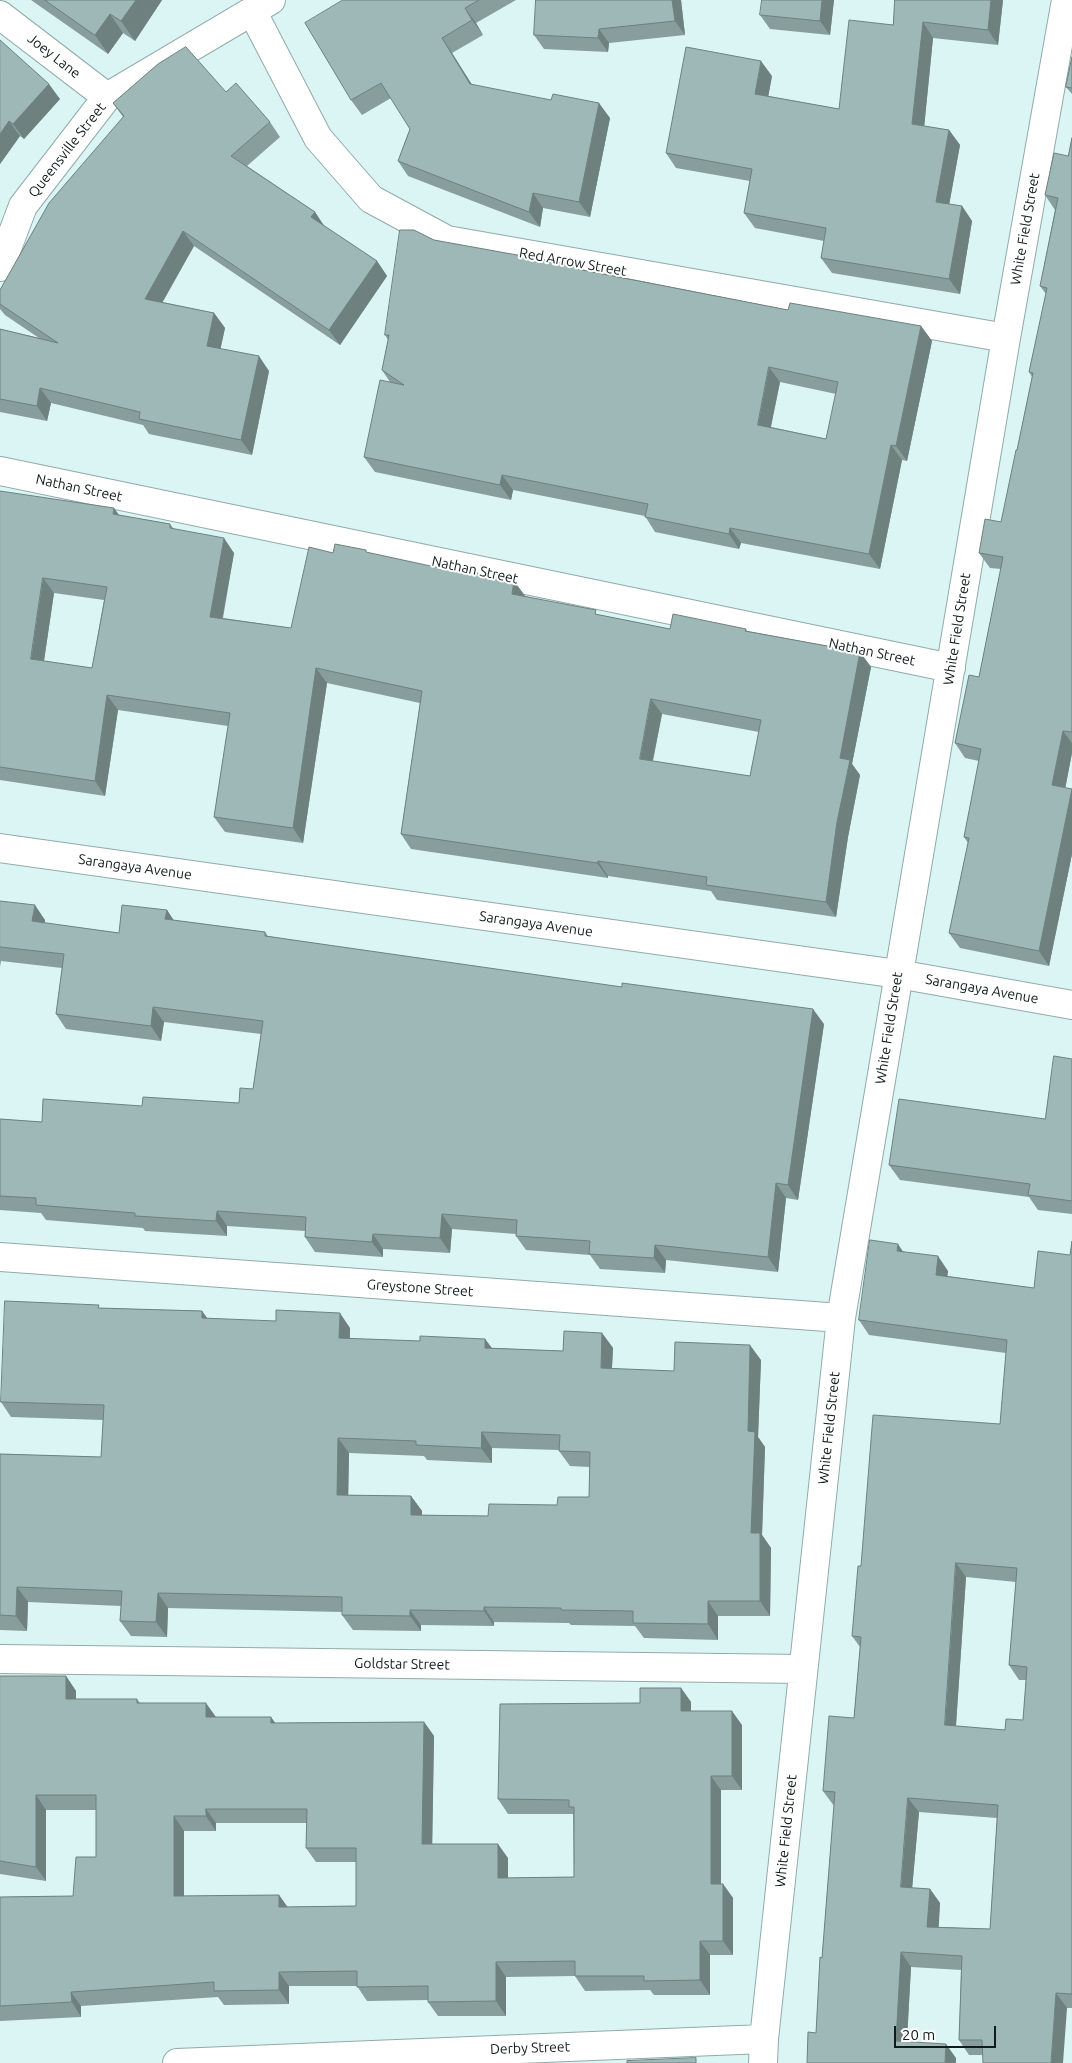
<!DOCTYPE html>
<html>
<head>
<meta charset="utf-8">
<style>
	body { margin:0 }
	#map { position:relative; width:1072px; height:2063px; overflow:hidden; background:#daf5f4; font-family:Ubuntu,sans-serif }
	canvas { display:block }
	.scale { position:absolute; left:894px; top:2026px; width:102px; height:22px; box-sizing:border-box; border:2px solid #111b1b; border-top:0; padding-left:6px; font-size:15px; line-height:18px; white-space:nowrap; color:#111b1b; -webkit-text-stroke:4px #fff; paint-order:stroke }
</style>
</head>
<body>
<div id="map">
<canvas width="1072" height="2063"></canvas>
<div class="scale">20 m</div>
</div>
<script>
const g = document.querySelector('canvas').getContext('2d');
g.lineJoin = 'round';
function trace(path, color, width, dash) {
  g.strokeStyle = color;
  g.lineWidth = width;
  g.lineCap = dash ? 'butt' : 'round';
  g.setLineDash(dash || []);
  g.stroke(path);
}
function fillPath(path, color) {
  g.fillStyle = color;
  g.fill(path, 'evenodd');
}
function write(font, color, halo, rows, align = 'center') {
  g.font = font + ' Ubuntu,sans-serif';
  g.lineWidth = 4;
  g.setLineDash([]);
  g.textBaseline = 'middle';
  g.strokeStyle = halo;
  g.fillStyle = color;
  for (const [text, x, y, turn = 0] of rows) {
    g.save();
    g.translate(x, y);
    g.rotate((+turn || 0) * Math.PI / 180);
    g.textAlign = isNaN(turn) ? turn : align;
    if (halo) g.strokeText(text, 0, 0);
    g.fillText(text, 0, 0);
    g.restore();
  }
}
const street = new Path2D(`
	M 252,11 L 318,138 L 371,199 L 447,240 L 1006,338
	M 0,15 L 107,97
	M 0,267 L 23,206 L 107,97 L 271,0
	M 0,471 L 951,668
	M 0,848 L 898,974 L 1072,1005
	M 0,1257 L 841,1318
	M 0,1659 L 803,1669
	M 177,2063 L 764,2039
	M 763,2063 L 764,2039 L 841,1318 L 1006,338 L 1066,0`);
const wall = new Path2D(`
	M 31,0 L 162,0 L 135,41 L 123,33 L 108,54 Z
	M 343,0 L 516,0 L 476,23 L 483,35 L 452,53 L 472,85 L 610,118 L 590,217 L 543,208 L 540,227 L 408,176 L 398,161 L 410,129 L 391,98 L 362,115 L 351,100 Z
	M 536,0 L 681,0 L 685,35 L 609,43 L 608,52 L 544,49 L 534,35 Z
	M 834,0 L 830,35 L 770,29 L 760,15 Z
	M 895,0 L 1003,0 L 998,45 L 933,38 L 924,126 L 949,130 L 960,145 L 949,204 L 962,206 L 972,221 L 960,294 L 832,273 L 821,258 L 824,241 L 755,228 L 744,213 L 750,181 L 676,168 L 666,153 L 772,76 L 768,96 L 839,109 L 893,25 Z
	M 0,40 L 60,99 L 24,139 L 20,136 L 0,164 Z
	M 1072,57 L 1072,94 L 1066,87 Z
	M 226,92 L 270,122 L 280,137 L 247,166 L 315,212 L 323,225 L 377,261 L 387,276 L 340,345 L 194,246 L 162,302 L 214,313 L 225,328 L 220,349 L 269,371 L 252,455 L 149,434 L 143,425 L 51,403 L 47,421 L 0,412 L 0,329 L 39,338 L 5,315 L 0,309 L 0,290 L 123,117 L 113,103 Z
	M 1072,138 L 1072,753 L 1065,788 L 1072,789 L 1072,854 L 1049,966 L 960,948 L 949,933 L 968,843 L 964,837 L 979,761 L 965,758 L 955,743 L 979,677 L 1001,569 L 990,568 L 979,553 L 1001,522 L 1017,450 L 1032,377 L 1029,372 L 1046,294 L 1040,286 L 1055,210 L 1045,195 L 1068,156 Z
	M 434,240 L 788,310 L 921,326 L 932,341 L 907,461 L 902,460 L 880,569 L 741,543 L 739,549 L 655,532 L 645,516 L 513,490 L 511,500 L 375,472 L 364,457 L 390,382 L 382,370 L 388,340 L 385,335 ZM 780,382 L 836,394 L 826,439 L 771,427 Z
	M 0,491 L 119,515 L 170,524 L 174,529 L 234,553 L 223,618 L 291,628 L 333,553 L 368,553 L 449,570 L 514,581 L 525,596 L 599,615 L 670,629 L 746,629 L 747,631 L 860,652 L 871,667 L 852,764 L 860,775 L 848,837 L 836,917 L 717,900 L 711,891 L 608,876 L 608,878 L 411,849 L 401,834 L 420,703 L 327,683 L 303,843 L 225,832 L 214,817 L 228,726 L 118,710 L 105,796 L 0,780 ZM 54,593 L 104,600 L 92,668 L 44,661 ZM 662,714 L 759,732 L 750,776 L 653,761 Z
	M 0,901 L 45,920 L 45,923 L 119,933 L 167,910 L 173,920 L 265,932 L 268,936 L 824,1024 L 798,1200 L 786,1198 L 778,1272 L 666,1260 L 665,1273 L 600,1269 L 590,1255 L 526,1250 L 516,1236 L 516,1234 L 452,1229 L 450,1253 L 383,1249 L 383,1257 L 315,1252 L 305,1237 L 305,1231 L 227,1226 L 227,1236 L 145,1231 L 143,1228 L 46,1220 L 41,1213 L 0,1210 L 0,1119 L 42,1122 L 142,1106 L 239,1103 L 253,1089 L 261,1034 L 164,1022 L 161,1041 L 66,1029 L 56,1014 L 62,968 L 1,961 L 0,967 Z
	M 1072,1059 L 1072,1214 L 1038,1210 L 1029,1197 L 900,1180 L 889,1165 L 1045,1119 Z
	M 1072,1241 L 1072,2008 L 1067,2008 L 983,2055 L 969,2055 L 959,2040 L 961,1970 L 911,1967 L 907,2042 L 956,2058 L 816,2033 L 834,1806 L 823,1791 L 854,1718 L 860,1647 L 852,1636 L 861,1566 L 1000,1424 L 1006,1353 L 869,1335 L 859,1320 L 903,1251 L 948,1271 L 947,1276 L 1034,1288 L 1070,1255 ZM 966,1577 L 1016,1582 L 1009,1665 L 1019,1680 L 1026,1680 L 1023,1720 L 1005,1730 L 956,1726 ZM 919,1812 L 997,1818 L 990,1929 L 938,1927 L 940,1903 L 930,1889 L 912,1888 Z
	M 101,1308 L 202,1311 L 207,1318 L 350,1328 L 350,1339 L 420,1341 L 485,1339 L 492,1348 L 563,1351 L 602,1333 L 613,1348 L 612,1369 L 674,1371 L 761,1360 L 758,1437 L 765,1447 L 762,1535 L 771,1548 L 770,1616 L 718,1616 L 718,1640 L 644,1638 L 635,1626 L 571,1625 L 569,1623 L 494,1622 L 494,1626 L 421,1625 L 421,1631 L 353,1630 L 342,1615 L 342,1612 L 168,1608 L 167,1637 L 131,1636 L 120,1621 L 121,1606 L 28,1602 L 27,1631 L 0,1630 L 0,1454 L 101,1457 L 103,1420 L 11,1417 L 1,1402 ZM 492,1448 L 559,1450 L 559,1451 L 570,1466 L 590,1467 L 589,1497 L 557,1505 L 488,1516 L 422,1515 L 422,1511 L 411,1496 L 348,1495 L 349,1453 L 424,1456 L 427,1460 L 492,1463 Z
	M 0,1676 L 66,1676 L 76,1691 L 76,1699 L 137,1699 L 140,1703 L 216,1717 L 275,1723 L 424,1722 L 434,1736 L 432,1844 L 508,1858 L 508,1878 L 574,1877 L 573,1814 L 508,1814 L 498,1799 L 640,1703 L 681,1688 L 691,1702 L 691,1711 L 742,1725 L 742,1790 L 721,1790 L 721,1884 L 723,1884 L 733,1898 L 733,1955 L 710,1955 L 710,1995 L 654,1995 L 650,1990 L 585,1991 L 575,1976 L 506,1977 L 506,2016 L 438,2016 L 428,2002 L 428,2000 L 367,2001 L 357,1986 L 289,1986 L 289,2004 L 224,2005 L 218,1997 L 81,2006 L 81,2017 L 0,2021 L 0,1897 L 73,1896 L 96,1857 L 96,1810 L 46,1810 L 46,1881 L 0,1874 ZM 216,1823 L 307,1823 L 306,1848 L 316,1862 L 356,1862 L 356,1906 L 287,1907 L 279,1895 L 184,1896 L 184,1831 L 216,1831 Z`);
const shadedWall = new Path2D(`
	M 136,0 L 162,0 L 135,41 L 121,21 Z
	M 672,0 L 681,0 L 685,35 L 675,21 Z
	M 822,0 L 834,0 L 830,35 L 820,21 Z
	M 991,0 L 1003,0 L 998,45 L 988,30 Z
	M 465,8 L 476,23 L 483,35 L 472,20 Z
	M 110,14 L 123,33 L 108,54 L 95,35 Z
	M 923,22 L 933,38 L 923,139 L 912,124 Z
	M 599,29 L 609,43 L 608,52 L 598,38 Z
	M 442,38 L 452,53 L 481,99 L 470,84 Z
	M 761,61 L 772,76 L 766,109 L 755,94 Z
	M 49,84 L 60,99 L 24,139 L 13,124 Z
	M 599,103 L 610,118 L 590,217 L 579,202 Z
	M 9,121 L 20,136 L 0,164 L 0,134 Z
	M 949,130 L 960,145 L 947,217 L 936,202 Z
	M 533,193 L 543,208 L 540,227 L 529,212 Z
	M 962,206 L 972,221 L 960,294 L 949,279 Z
	M 315,212 L 325,227 L 311,217 Z
	M 183,231 L 194,246 L 156,314 L 145,299 Z
	M 377,261 L 387,276 L 340,345 L 329,330 Z
	M 214,313 L 225,328 L 218,361 L 207,346 Z
	M 921,326 L 932,341 L 907,461 L 896,446 Z
	M 259,356 L 269,371 L 252,455 L 241,440 Z
	M 769,367 L 780,382 L 768,440 L 758,425 Z
	M 40,388 L 51,403 L 47,421 L 37,406 Z
	M 891,445 L 902,460 L 880,569 L 869,554 Z
	M 502,475 L 513,490 L 511,500 L 500,485 Z
	M 114,508 L 125,523 L 113,514 Z
	M 730,528 L 741,543 L 739,549 L 729,534 Z
	M 224,538 L 234,553 L 220,631 L 210,617 Z
	M 43,578 L 54,593 L 42,674 L 31,659 Z
	M 514,581 L 525,596 L 522,609 L 512,594 Z
	M 860,652 L 871,667 L 852,764 L 860,775 L 848,837 L 836,917 L 826,902 L 840,758 Z
	M 316,668 L 327,683 L 303,843 L 293,828 Z
	M 107,695 L 118,710 L 105,796 L 95,781 Z
	M 651,699 L 662,714 L 650,774 L 640,759 Z
	M 1063,731 L 1072,743 L 1072,753 L 1063,800 L 1052,785 Z
	M 1072,789 L 1072,854 L 1049,966 L 1039,951 Z
	M 598,861 L 608,876 L 608,878 L 597,863 Z
	M 35,905 L 45,920 L 43,936 L 32,921 Z
	M 167,910 L 177,925 L 165,919 Z
	M 153,1007 L 164,1022 L 161,1041 L 151,1026 Z
	M 813,1009 L 824,1024 L 798,1200 L 788,1185 Z
	M 776,1183 L 786,1198 L 778,1272 L 768,1257 Z
	M 217,1211 L 227,1226 L 227,1236 L 216,1221 Z
	M 442,1214 L 452,1229 L 450,1253 L 440,1238 Z
	M 373,1234 L 383,1249 L 383,1257 L 372,1242 Z
	M 898,1244 L 908,1259 L 897,1251 Z
	M 655,1245 L 666,1260 L 665,1273 L 654,1258 Z
	M 938,1256 L 948,1271 L 946,1289 L 936,1275 Z
	M 202,1311 L 213,1326 L 202,1318 Z
	M 340,1313 L 350,1328 L 349,1353 L 339,1338 Z
	M 602,1333 L 613,1348 L 611,1383 L 601,1368 Z
	M 485,1339 L 496,1354 L 485,1348 Z
	M 750,1345 L 761,1360 L 758,1437 L 765,1447 L 762,1535 L 771,1548 L 770,1616 L 760,1601 L 751,1533 L 748,1431 Z
	M 482,1432 L 492,1448 L 492,1463 L 481,1448 Z
	M 338,1438 L 349,1453 L 348,1510 L 337,1495 Z
	M 411,1496 L 422,1511 L 422,1530 L 411,1515 Z
	M 956,1563 L 966,1577 L 955,1739 L 945,1725 Z
	M 17,1587 L 28,1602 L 27,1631 L 16,1616 Z
	M 158,1593 L 168,1608 L 167,1637 L 156,1622 Z
	M 708,1601 L 718,1616 L 718,1640 L 708,1624 Z
	M 484,1607 L 494,1622 L 494,1626 L 484,1611 Z
	M 410,1610 L 421,1625 L 421,1631 L 410,1616 Z
	M 66,1676 L 76,1691 L 76,1713 L 66,1699 Z
	M 681,1688 L 691,1702 L 691,1726 L 681,1711 Z
	M 206,1703 L 216,1717 L 206,1717 Z
	M 732,1711 L 742,1725 L 742,1790 L 732,1776 Z
	M 271,1717 L 281,1731 L 271,1723 Z
	M 424,1722 L 434,1736 L 432,1859 L 422,1844 Z
	M 711,1776 L 721,1790 L 721,1898 L 711,1884 Z
	M 36,1795 L 46,1810 L 46,1881 L 36,1867 Z
	M 908,1798 L 919,1812 L 911,1901 L 901,1887 Z
	M 206,1809 L 216,1823 L 216,1831 L 206,1816 Z
	M 174,1816 L 184,1831 L 184,1910 L 174,1896 Z
	M 498,1844 L 508,1858 L 508,1893 L 498,1878 Z
	M 723,1884 L 733,1898 L 733,1955 L 723,1941 Z
	M 930,1889 L 940,1903 L 938,1941 L 927,1927 Z
	M 279,1895 L 289,1909 L 279,1907 Z
	M 700,1941 L 710,1955 L 710,1995 L 700,1980 Z
	M 901,1952 L 911,1967 L 906,2055 L 896,2041 Z
	M 496,1962 L 506,1977 L 506,2016 L 496,2001 Z
	M 279,1972 L 289,1986 L 289,2004 L 279,1990 Z
	M 71,1992 L 81,2006 L 81,2017 L 72,2002 Z
	M 1056,1993 L 1067,2008 L 1063,2063 L 1051,2063 Z
	M 946,2044 L 956,2058 L 956,2063 L 945,2063 Z`);
const building = new Path2D(`
	M 45,0 L 136,0 L 121,21 L 110,14 L 95,35 Z
	M 343,0 L 479,0 L 465,8 L 472,20 L 442,38 L 470,84 L 551,100 L 553,94 L 599,103 L 579,202 L 533,193 L 529,212 L 398,161 L 410,129 L 381,83 L 351,100 L 305,23 Z
	M 536,0 L 672,0 L 675,21 L 599,29 L 598,38 L 534,35 Z
	M 762,0 L 822,0 L 820,21 L 760,15 Z
	M 895,0 L 991,0 L 988,30 L 923,22 L 912,124 L 949,130 L 936,202 L 962,206 L 949,279 L 821,258 L 826,228 L 744,213 L 752,169 L 666,153 L 686,47 L 761,61 L 755,94 L 839,109 L 849,20 L 893,25 Z
	M 0,40 L 49,84 L 13,124 L 9,121 L 0,134 Z
	M 186,47 L 226,92 L 236,83 L 270,122 L 231,156 L 315,212 L 311,217 L 377,261 L 329,330 L 183,231 L 145,299 L 214,313 L 207,346 L 259,356 L 241,440 L 139,419 L 140,412 L 40,388 L 37,406 L 0,399 L 0,329 L 58,343 L 0,304 L 0,290 L 49,203 L 124,116 L 113,103 L 158,64 Z
	M 1072,57 L 1072,88 L 1066,87 Z
	M 1072,138 L 1072,732 L 1063,731 L 1052,785 L 1072,789 L 1039,951 L 949,933 L 969,838 L 964,837 L 981,749 L 955,743 L 969,675 L 979,677 L 1003,557 L 979,553 L 985,519 L 1001,522 L 1016,450 L 1017,450 L 1033,373 L 1029,372 L 1047,288 L 1040,286 L 1058,198 L 1045,195 L 1054,153 L 1068,156 Z
	M 400,230 L 414,230 L 434,240 L 578,266 L 577,269 L 788,310 L 790,303 L 921,326 L 896,446 L 891,445 L 869,554 L 730,528 L 729,534 L 645,517 L 648,504 L 502,475 L 500,485 L 364,457 L 380,380 L 404,385 L 382,370 L 389,335 L 385,335 ZM 769,367 L 838,382 L 826,439 L 758,425 Z
	M 0,491 L 114,508 L 113,514 L 170,524 L 170,528 L 224,538 L 210,617 L 291,628 L 309,547 L 333,553 L 335,544 L 366,550 L 366,552 L 449,570 L 449,567 L 514,581 L 512,594 L 596,610 L 595,614 L 670,629 L 673,614 L 746,629 L 745,631 L 860,652 L 840,758 L 850,760 L 837,822 L 826,902 L 706,885 L 707,877 L 598,861 L 597,863 L 401,834 L 422,691 L 316,668 L 293,828 L 214,817 L 230,713 L 107,695 L 95,781 L 0,767 ZM 43,578 L 107,587 L 92,668 L 31,659 ZM 651,699 L 761,720 L 750,776 L 640,759 Z
	M 0,901 L 35,905 L 32,921 L 119,933 L 122,905 L 167,910 L 165,919 L 265,932 L 265,936 L 622,987 L 622,983 L 813,1009 L 788,1185 L 776,1183 L 768,1257 L 655,1245 L 654,1258 L 589,1254 L 590,1241 L 516,1236 L 517,1220 L 442,1214 L 440,1238 L 373,1234 L 372,1242 L 305,1237 L 306,1217 L 217,1211 L 216,1221 L 135,1216 L 135,1213 L 36,1205 L 36,1198 L 0,1196 L 0,1119 L 42,1122 L 43,1099 L 142,1106 L 143,1097 L 239,1103 L 240,1088 L 253,1089 L 263,1021 L 153,1007 L 151,1026 L 56,1014 L 64,954 L 0,947 Z
	M 1054,1056 L 1072,1059 L 1072,1201 L 1028,1195 L 1030,1184 L 889,1165 L 899,1099 L 1045,1119 Z
	M 870,1240 L 898,1244 L 897,1251 L 938,1256 L 936,1275 L 1034,1288 L 1038,1251 L 1070,1255 L 1072,1241 L 1072,1994 L 1056,1993 L 1051,2063 L 983,2063 L 982,2040 L 959,2040 L 962,1956 L 901,1952 L 896,2041 L 946,2044 L 945,2063 L 807,2063 L 808,2032 L 816,2033 L 820,1957 L 822,1958 L 835,1792 L 823,1791 L 829,1716 L 854,1718 L 861,1637 L 852,1636 L 858,1566 L 861,1566 L 873,1415 L 1000,1424 L 1007,1340 L 859,1320 ZM 956,1563 L 1017,1568 L 1009,1665 L 1027,1667 L 1023,1720 L 1006,1719 L 1005,1730 L 945,1725 ZM 908,1798 L 998,1805 L 990,1929 L 927,1927 L 930,1889 L 901,1887 Z
	M 5,1301 L 99,1305 L 98,1308 L 202,1311 L 202,1318 L 276,1321 L 276,1310 L 340,1313 L 339,1338 L 420,1341 L 420,1336 L 485,1339 L 485,1348 L 563,1351 L 564,1331 L 602,1333 L 601,1368 L 674,1371 L 675,1342 L 750,1345 L 748,1431 L 755,1432 L 751,1533 L 760,1533 L 760,1601 L 708,1601 L 708,1624 L 633,1623 L 633,1611 L 561,1610 L 561,1608 L 484,1607 L 484,1611 L 410,1610 L 410,1616 L 342,1615 L 342,1597 L 158,1593 L 156,1622 L 120,1621 L 122,1591 L 17,1587 L 16,1616 L 0,1615 L 0,1454 L 101,1457 L 104,1405 L 1,1402 ZM 482,1432 L 560,1435 L 559,1451 L 590,1452 L 589,1497 L 558,1497 L 557,1505 L 489,1504 L 488,1516 L 411,1515 L 411,1496 L 337,1495 L 338,1438 L 416,1441 L 416,1445 L 481,1448 Z
	M 0,1676 L 66,1676 L 66,1699 L 137,1699 L 137,1703 L 206,1703 L 206,1717 L 271,1717 L 271,1723 L 424,1722 L 422,1844 L 498,1844 L 498,1878 L 574,1877 L 574,1807 L 569,1807 L 569,1800 L 498,1799 L 500,1704 L 640,1703 L 640,1688 L 681,1688 L 681,1711 L 732,1711 L 732,1776 L 711,1776 L 711,1884 L 723,1884 L 723,1941 L 700,1941 L 700,1980 L 644,1981 L 644,1976 L 575,1976 L 575,1961 L 496,1962 L 496,2001 L 428,2002 L 428,1986 L 357,1987 L 357,1971 L 279,1972 L 279,1990 L 214,1991 L 214,1982 L 71,1992 L 72,2002 L 0,2006 L 0,1897 L 73,1896 L 76,1857 L 96,1857 L 96,1795 L 36,1795 L 36,1867 L 0,1861 ZM 206,1809 L 307,1809 L 306,1848 L 356,1848 L 356,1906 L 279,1907 L 279,1895 L 174,1896 L 174,1816 L 206,1816 Z
	M 696,2058 L 696,2063 L 627,2063 L 627,2061 Z`);
const streetNames = [
	["Joey Lane",54,56,38],
	["Queensville Street",67,150,-52],
	["White Field Street",1025,229,-80],
	["Red Arrow Street",573,262,10],
	["Nathan Street",79,488,12],
	["Nathan Street",475,570,12],
	["White Field Street",957,629,-81],
	["Nathan Street",872,652,12],
	["Sarangaya Avenue",135,867,8],
	["Sarangaya Avenue",536,924,8],
	["Sarangaya Avenue",982,989,10],
	["White Field Street",889,1028,-81],
	["Greystone Street",420,1288,4],
	["White Field Street",829,1428,-84],
	["Goldstar Street",402,1664,1],
	["White Field Street",786,1831,-84],
	["Derby Street",530,2048,-2]
];
trace(street, '#91abaa', 30);
trace(street, '#fff', 28);
fillPath(wall, '#879e9d');
fillPath(shadedWall, '#6e817f');
fillPath(building, '#9db8b6');
trace(building, '#6e817f', 1);
write('14px', '#111b1b', '#fff', streetNames);
</script>
</body>
</html>
